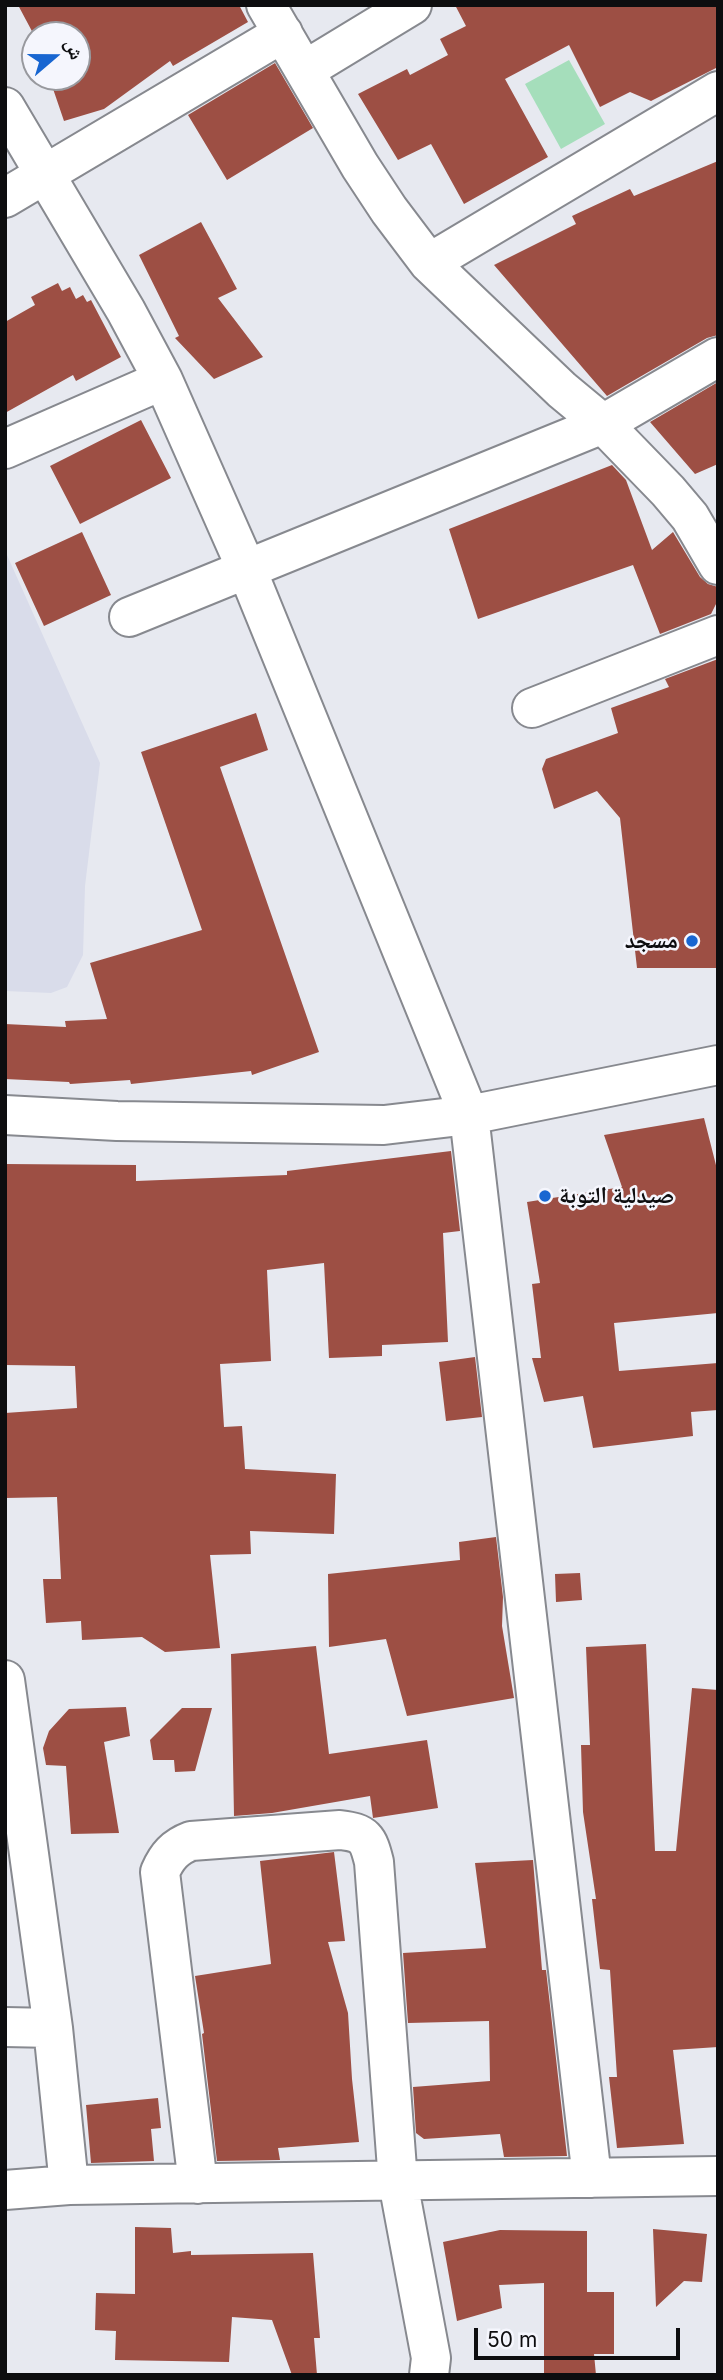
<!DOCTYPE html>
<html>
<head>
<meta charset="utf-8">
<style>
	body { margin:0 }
	#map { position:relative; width:723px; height:2380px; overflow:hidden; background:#e7e9f0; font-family:Inter,"Noto Naskh Arabic",sans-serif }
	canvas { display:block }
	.frame { position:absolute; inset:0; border:7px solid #0d0d0f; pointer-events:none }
	.north { position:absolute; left:21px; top:21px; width:70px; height:70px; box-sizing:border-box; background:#f5f6fd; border:2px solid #98999e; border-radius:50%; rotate:70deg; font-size:19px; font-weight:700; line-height:28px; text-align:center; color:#0d0d0f }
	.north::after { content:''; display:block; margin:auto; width:24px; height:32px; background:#1866d1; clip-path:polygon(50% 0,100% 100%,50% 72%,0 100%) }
	.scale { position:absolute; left:474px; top:2328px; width:206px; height:32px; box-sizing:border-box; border:4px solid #0d0d0f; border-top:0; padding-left:9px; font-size:21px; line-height:24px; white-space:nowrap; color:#0d0d0f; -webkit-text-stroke:5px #f5f6fd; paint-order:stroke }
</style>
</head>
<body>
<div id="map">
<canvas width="723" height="2380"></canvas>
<div class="frame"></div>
<div class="north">ش</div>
<div class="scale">50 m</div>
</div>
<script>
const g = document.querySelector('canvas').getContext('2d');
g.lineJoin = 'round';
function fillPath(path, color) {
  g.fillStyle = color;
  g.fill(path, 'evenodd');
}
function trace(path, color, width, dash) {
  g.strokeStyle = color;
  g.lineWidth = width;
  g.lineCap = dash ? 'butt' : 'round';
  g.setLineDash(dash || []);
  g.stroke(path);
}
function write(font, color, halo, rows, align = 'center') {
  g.font = font + ' Inter,"Noto Naskh Arabic",sans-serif';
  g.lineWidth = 5;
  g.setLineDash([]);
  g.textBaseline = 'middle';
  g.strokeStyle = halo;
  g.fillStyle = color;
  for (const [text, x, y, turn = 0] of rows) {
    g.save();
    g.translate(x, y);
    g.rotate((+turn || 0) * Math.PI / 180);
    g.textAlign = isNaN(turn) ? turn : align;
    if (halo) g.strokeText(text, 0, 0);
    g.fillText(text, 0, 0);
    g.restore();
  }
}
const built = new Path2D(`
	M 7,555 L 100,763 L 85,886 L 83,955 L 67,987 L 51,993 L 5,991 Z`);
const green = new Path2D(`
	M 569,60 L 605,124 L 561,149 L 525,84 Z`);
const building = new Path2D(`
	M 18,5 L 239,5 L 248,22 L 173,66 L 170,61 L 104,109 L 64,121 L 49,77 L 77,77 L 77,35 L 34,35 Z
	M 455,5 L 718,5 L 718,67 L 651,101 L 630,92 L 600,107 L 569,45 L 505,79 L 548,157 L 464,204 L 431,144 L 398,160 L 358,94 L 407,69 L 410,75 L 448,55 L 440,39 L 466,26 Z
	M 275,63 L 313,128 L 227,180 L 188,115 Z
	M 718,161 L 718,335 L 707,338 L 607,396 L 494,265 L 576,224 L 572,216 L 630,189 L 634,196 Z
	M 201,222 L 237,289 L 218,298 L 263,357 L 214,379 L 175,338 L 179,336 L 139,255 Z
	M 58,283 L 62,291 L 70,287 L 76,299 L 83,295 L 87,302 L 91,300 L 121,357 L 76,381 L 73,375 L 5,413 L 5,322 L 35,305 L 31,297 Z
	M 718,382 L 718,464 L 695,474 L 650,422 Z
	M 141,420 L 171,478 L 80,524 L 50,466 Z
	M 612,465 L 626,480 L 652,550 L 673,532 L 700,577 L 708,584 L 718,587 L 718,600 L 711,614 L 660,634 L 633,565 L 478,619 L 449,529 Z
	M 82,532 L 111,595 L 44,626 L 15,563 Z
	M 718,659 L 718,968 L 637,968 L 620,818 L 597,791 L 554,809 L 542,769 L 546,759 L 618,733 L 611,708 L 669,687 L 665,679 Z
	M 256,713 L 268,750 L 220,767 L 319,1052 L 252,1075 L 251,1071 L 131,1084 L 130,1080 L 70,1084 L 69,1082 L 5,1079 L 5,1024 L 66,1027 L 65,1021 L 107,1019 L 90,963 L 202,930 L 141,752 Z
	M 704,1118 L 718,1173 L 718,1313 L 614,1323 L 619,1371 L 718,1363 L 718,1410 L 691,1412 L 693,1436 L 593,1448 L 583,1396 L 544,1402 L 532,1358 L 541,1358 L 532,1284 L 540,1283 L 527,1202 L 622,1187 L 604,1135 Z
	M 451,1151 L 460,1231 L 443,1233 L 448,1342 L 382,1345 L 382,1356 L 329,1358 L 324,1263 L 267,1270 L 271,1361 L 220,1364 L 224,1427 L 242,1426 L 245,1469 L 336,1474 L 334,1534 L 250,1531 L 251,1554 L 210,1555 L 220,1648 L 165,1652 L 142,1637 L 82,1640 L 81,1621 L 46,1623 L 43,1579 L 61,1579 L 57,1497 L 5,1498 L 5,1413 L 77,1408 L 75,1366 L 5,1365 L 5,1164 L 136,1165 L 136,1181 L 287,1175 L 287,1171 Z
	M 475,1357 L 482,1417 L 446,1421 L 439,1362 Z
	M 496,1537 L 503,1597 L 502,1626 L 514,1698 L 407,1716 L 386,1639 L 329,1647 L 328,1574 L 460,1560 L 459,1542 Z
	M 580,1573 L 582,1600 L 556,1602 L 555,1574 Z
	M 646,1644 L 655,1851 L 676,1851 L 692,1688 L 718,1690 L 718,2047 L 673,2050 L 684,2144 L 617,2148 L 609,2077 L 617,2077 L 610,1970 L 600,1969 L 592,1899 L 596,1899 L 583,1812 L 581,1745 L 590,1745 L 586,1647 Z
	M 316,1646 L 329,1754 L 427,1740 L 438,1808 L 373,1818 L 370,1796 L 272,1813 L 234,1816 L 231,1654 Z
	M 126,1707 L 130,1736 L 104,1742 L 119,1833 L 71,1834 L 66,1766 L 46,1765 L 43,1748 L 49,1731 L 69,1709 Z
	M 182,1708 L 212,1708 L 195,1771 L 175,1772 L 174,1760 L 153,1760 L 150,1740 Z
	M 334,1852 L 345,1941 L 328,1942 L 348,2013 L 352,2079 L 359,2142 L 278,2148 L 280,2160 L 217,2161 L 202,2034 L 204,2033 L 195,1976 L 271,1964 L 260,1861 Z
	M 533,1860 L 542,1970 L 546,1970 L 567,2156 L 504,2157 L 500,2134 L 424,2139 L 416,2133 L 413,2087 L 490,2081 L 489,2021 L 408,2023 L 403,1953 L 486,1948 L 475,1863 Z
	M 158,2098 L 161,2128 L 151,2129 L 154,2161 L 91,2163 L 86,2105 Z
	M 135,2227 L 171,2228 L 173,2253 L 191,2251 L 191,2255 L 313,2253 L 320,2338 L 314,2338 L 317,2375 L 292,2375 L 272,2320 L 232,2317 L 229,2362 L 115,2360 L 116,2331 L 95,2330 L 96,2293 L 135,2294 Z
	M 653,2229 L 707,2234 L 702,2282 L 684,2281 L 656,2307 Z
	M 500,2230 L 587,2231 L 587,2292 L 614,2292 L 614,2354 L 594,2354 L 596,2375 L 544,2375 L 544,2283 L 499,2285 L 502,2308 L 457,2321 L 443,2242 Z`);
const minor = new Path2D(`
	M 266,5 L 360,166 L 389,210 L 429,263 L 562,390 L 603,424 L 668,491 L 690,517 L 718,565
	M 305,70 L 412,5
	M 5,107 L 126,311 L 163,380 L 247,570 L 469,1115 L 592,2178
	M 5,198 L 283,33
	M 429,263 L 718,91
	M 5,449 L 163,380
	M 129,617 L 603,424 L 718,357
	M 532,708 L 718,635
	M 5,1115 L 117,1121 L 384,1125 L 469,1115 L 718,1065
	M 5,1680 L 53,2028 L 69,2185
	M 5,2027 L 53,2028
	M 198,2184 L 160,1872 C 167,1856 175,1847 191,1841 L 340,1830 C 365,1833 368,1838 374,1862 L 398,2182 L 431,2358 L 429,2375
	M 5,2190 L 69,2185 L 718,2176`);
const markers = [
	[692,941,7,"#1866d1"],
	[545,1196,7,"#1866d1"]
];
const poiNames = [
	["مسجد",678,941],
	["صيدلية التوبة",559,1196,"left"]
];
fillPath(built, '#d9dcea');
fillPath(green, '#a5debb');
fillPath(building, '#9d4f44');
trace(minor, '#87898f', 42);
trace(minor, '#fff', 38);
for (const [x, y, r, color] of markers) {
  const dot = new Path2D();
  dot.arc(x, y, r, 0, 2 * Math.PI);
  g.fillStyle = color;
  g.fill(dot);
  trace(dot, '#f5f6fd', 2.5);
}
write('bold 23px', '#0d0d0f', '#f5f6fd', poiNames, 'right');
</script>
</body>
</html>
